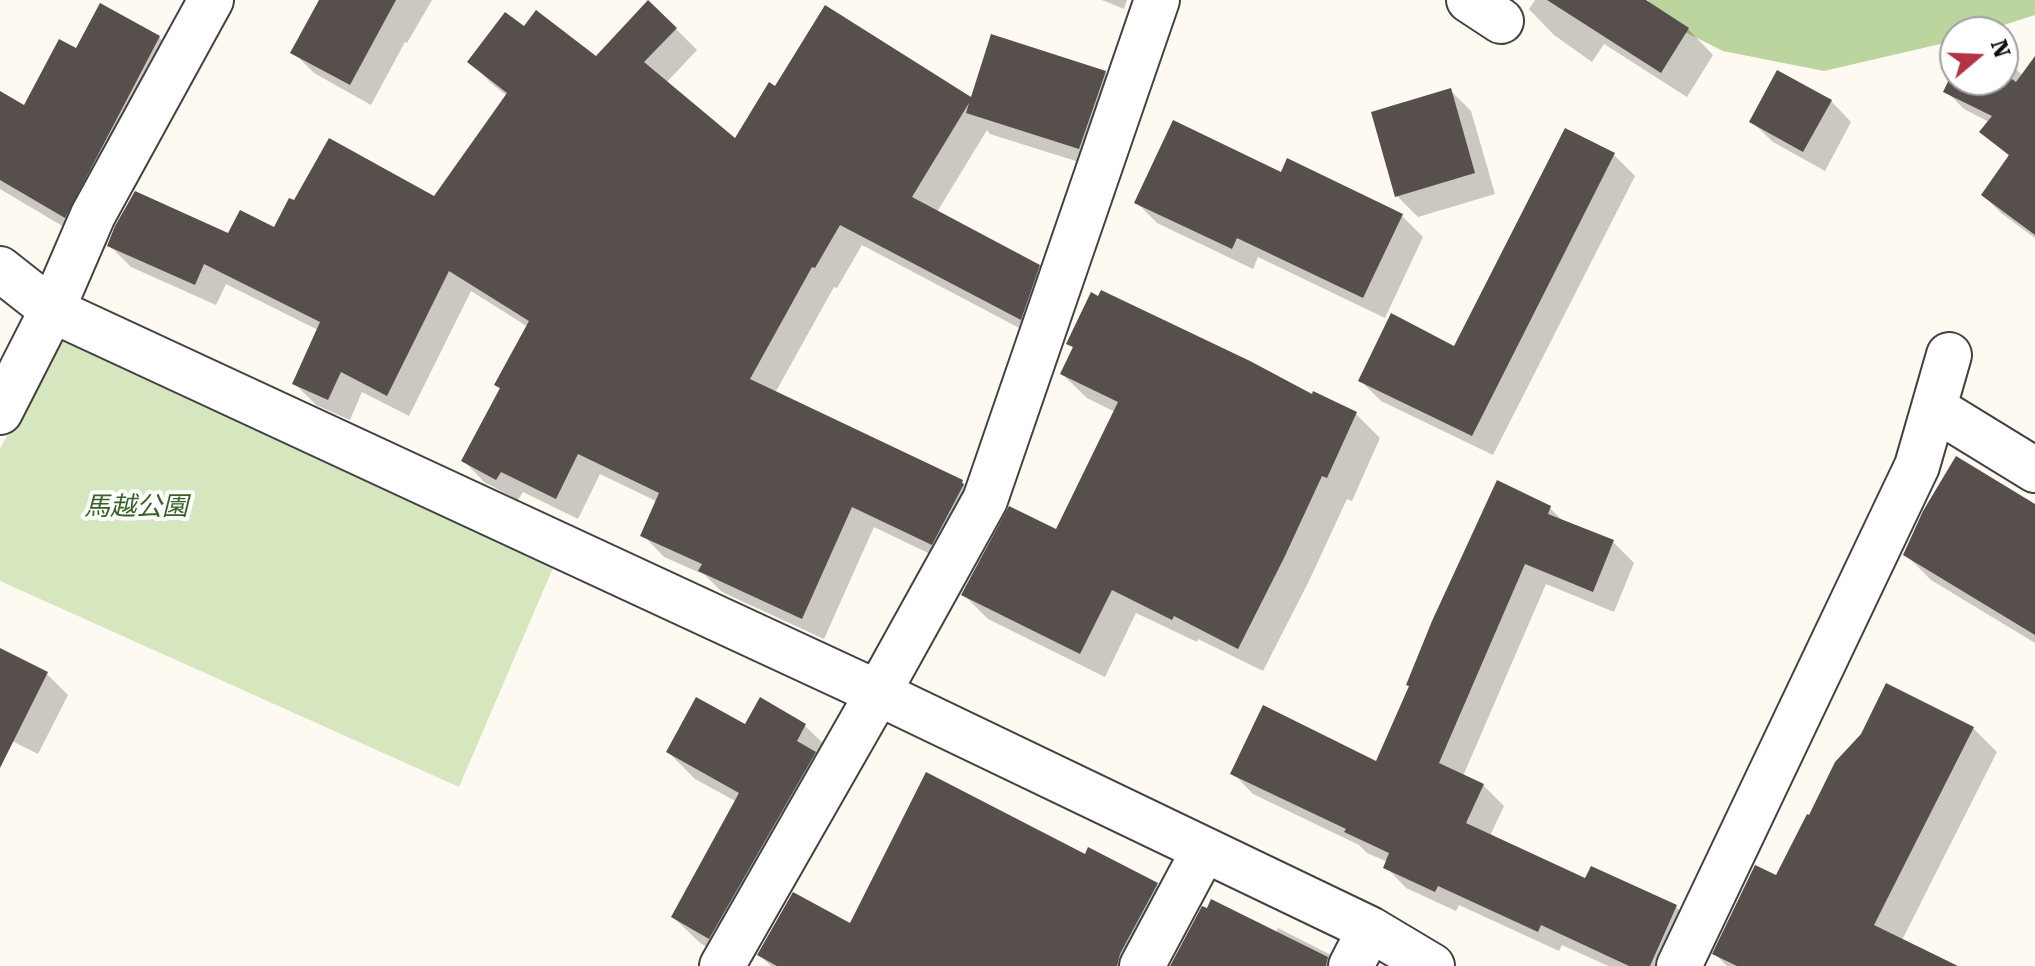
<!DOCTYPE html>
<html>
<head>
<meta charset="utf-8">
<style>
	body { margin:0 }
	#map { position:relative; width:2035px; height:966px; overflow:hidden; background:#fefaf2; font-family:"Roboto Serif",serif }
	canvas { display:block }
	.north { position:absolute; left:1939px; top:16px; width:80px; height:80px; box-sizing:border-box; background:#fff; border:2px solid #9f9f9f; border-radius:50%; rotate:71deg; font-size:22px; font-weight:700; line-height:32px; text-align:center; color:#0f0f0f }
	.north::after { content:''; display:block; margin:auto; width:28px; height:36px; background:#b23346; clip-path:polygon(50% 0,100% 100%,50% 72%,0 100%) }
</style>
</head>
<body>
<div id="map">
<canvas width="2035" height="966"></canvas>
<div class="north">N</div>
</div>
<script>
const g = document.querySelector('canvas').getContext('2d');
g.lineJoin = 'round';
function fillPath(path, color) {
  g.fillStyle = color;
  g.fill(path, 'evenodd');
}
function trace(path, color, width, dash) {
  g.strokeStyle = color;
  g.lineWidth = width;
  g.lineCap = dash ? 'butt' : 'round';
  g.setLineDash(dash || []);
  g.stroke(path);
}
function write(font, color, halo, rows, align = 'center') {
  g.font = font + ' "Roboto Serif","Noto Sans JP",serif';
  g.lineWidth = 8;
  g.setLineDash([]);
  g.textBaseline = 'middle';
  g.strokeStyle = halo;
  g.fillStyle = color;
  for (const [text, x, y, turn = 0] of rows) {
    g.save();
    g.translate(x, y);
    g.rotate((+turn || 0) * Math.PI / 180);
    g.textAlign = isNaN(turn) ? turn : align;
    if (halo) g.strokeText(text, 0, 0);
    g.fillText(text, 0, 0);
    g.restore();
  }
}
const green = new Path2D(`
	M 61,334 L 553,568 L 459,787 L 0,581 L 0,449 Z`);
const forest = new Path2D(`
	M 1648,0 L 2035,0 L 2035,15 L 1982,32 L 1955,32 L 1955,41 L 1949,42 L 1824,71 L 1723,51 L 1653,16 Z`);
const shadow = new Path2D(`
	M 321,0 L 432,0 L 407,43 L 405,42 L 371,105 L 314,73 L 293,52 Z
	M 1102,0 L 1127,0 L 1124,9 Z
	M 1535,0 L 1642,0 L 1688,29 L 1713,55 L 1687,97 L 1604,44 L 1592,62 L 1554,35 L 1529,9 Z
	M 524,29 L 596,58 L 676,29 L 697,50 L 666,83 L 735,141 L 776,89 L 972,100 L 1105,73 L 1126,94 L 1101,169 L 990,134 L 987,130 L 937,212 L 1038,266 L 1060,288 L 1042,340 L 862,245 L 837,288 L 834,287 L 775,393 L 962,482 L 983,503 L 953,565 L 874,527 L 824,639 L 722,592 L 705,575 L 664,557 L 643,535 L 658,502 L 600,474 L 578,519 L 523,492 L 518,500 L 484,482 L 463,460 L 501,390 L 496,385 L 528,327 L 471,291 L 409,416 L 362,392 L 350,420 L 316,405 L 294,383 L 318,330 L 226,284 L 216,305 L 131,267 L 110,246 L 275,230 L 434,199 L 507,96 L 491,83 L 470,62 Z
	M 159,37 L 185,64 L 91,243 L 0,189 L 0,93 L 25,108 L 77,51 Z
	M 2003,59 L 2009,62 L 2027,80 L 2035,98 L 2035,238 L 2001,213 L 1983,195 L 2010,157 L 1982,132 L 1989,122 L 1964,109 L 1946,91 L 1955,71 L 1955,80 L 2003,80 Z
	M 1450,90 L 1471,111 L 1495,194 L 1418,217 L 1397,196 Z
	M 1831,101 L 1851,122 L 1825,171 L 1773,142 L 1752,122 Z
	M 1566,130 L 1614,155 L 1635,176 L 1493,455 L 1381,401 L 1360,380 L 1455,348 Z
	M 1282,174 L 1402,216 L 1423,237 L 1385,318 L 1258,257 L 1253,269 L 1157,223 L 1136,202 Z
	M 1069,343 L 1313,397 L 1314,394 L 1356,414 L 1380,438 L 1352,501 L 1347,499 L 1308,583 L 1263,671 L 1198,639 L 1197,642 L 1136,613 L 1105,677 L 988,619 L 963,594 L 1057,531 L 1115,412 L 1087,398 L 1062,374 L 1074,349 Z
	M 2035,506 L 2035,643 L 1931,580 L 1905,554 Z
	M 1550,508 L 1565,523 L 1613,542 L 1634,563 L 1614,612 L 1546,584 L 1463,776 L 1483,785 L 1504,806 L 1490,836 L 1586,881 L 1592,869 L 1676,907 L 1697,928 L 1680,966 L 1608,966 L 1562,945 L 1559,951 L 1459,905 L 1456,911 L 1406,888 L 1386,867 L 1388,862 L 1367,853 L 1359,845 L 1253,794 L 1233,773 L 1377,764 Z
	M 0,651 L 47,674 L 68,695 L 38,754 L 0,735 Z
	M 761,700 L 805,726 L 832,752 L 736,964 L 700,943 L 673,917 L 737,802 L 695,779 L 668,752 L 746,727 Z
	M 1973,728 L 1997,752 L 1902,940 L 1953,966 L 1727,966 L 1715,954 L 1777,878 Z
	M 1085,856 L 1157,885 L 1181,909 L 1151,966 L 771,966 L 759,955 L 850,925 Z
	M 1278,928 L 1329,954 L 1341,966 L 1173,966 L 1276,933 Z`);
const building = new Path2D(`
	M 319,0 L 396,0 L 350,85 L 290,53 Z
	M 648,0 L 677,28 L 644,62 L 735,138 L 769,82 L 775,86 L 825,5 L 971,97 L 991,34 L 1106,71 L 1079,149 L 966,113 L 969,103 L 912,197 L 1040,265 L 1021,320 L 840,225 L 815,268 L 812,267 L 750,379 L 963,480 L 962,483 L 964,484 L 932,545 L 852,507 L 802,619 L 698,571 L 702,564 L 640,536 L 659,493 L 578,454 L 556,499 L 501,472 L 496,480 L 461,461 L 500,388 L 494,385 L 529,321 L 449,271 L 387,396 L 341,372 L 328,400 L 292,384 L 320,322 L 204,264 L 195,285 L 107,246 L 115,226 L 135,191 L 228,233 L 240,210 L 274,227 L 289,198 L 294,200 L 329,138 L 434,196 L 507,93 L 467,62 L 505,12 L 524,26 L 536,10 L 596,56 Z
	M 1547,0 L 1646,0 L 1689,28 L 1661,73 Z
	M 100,3 L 160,36 L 65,218 L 0,180 L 0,91 L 24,105 L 59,39 L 76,48 Z
	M 2035,56 L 2035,235 L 1981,195 L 2009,155 L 1979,132 L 1992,116 L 1943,92 L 1955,67 L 1955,80 L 2003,80 L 2003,57 L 2010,60 L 2004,73 L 2016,82 Z
	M 1777,70 L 1832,100 L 1803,152 L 1749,122 Z
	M 1451,88 L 1475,173 L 1395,197 L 1371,112 Z
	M 1173,120 L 1281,172 L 1287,158 L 1403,214 L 1363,298 L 1237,238 L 1232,249 L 1134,203 Z
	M 1565,128 L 1615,153 L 1472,436 L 1358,381 L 1391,313 L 1454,346 Z
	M 1101,290 L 1250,361 L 1312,394 L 1313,391 L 1357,412 L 1327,478 L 1322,476 L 1284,558 L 1238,649 L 1174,616 L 1172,620 L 1112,590 L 1080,654 L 961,595 L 1009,506 L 1056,529 L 1118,402 L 1060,374 L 1073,347 L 1066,344 L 1091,292 L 1098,296 Z
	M 1956,456 L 2035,504 L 2035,635 L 1903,555 L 1923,511 Z
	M 1497,480 L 1551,506 L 1548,514 L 1614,540 L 1593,592 L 1525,564 L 1439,763 L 1484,784 L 1466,823 L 1585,878 L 1591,866 L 1677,905 L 1650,966 L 1629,966 L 1541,925 L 1538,932 L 1438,886 L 1435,892 L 1383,868 L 1389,853 L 1344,832 L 1346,829 L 1230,774 L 1263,705 L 1376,761 L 1409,686 L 1406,685 L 1432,621 Z
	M 0,648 L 48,672 L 0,768 Z
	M 1886,683 L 1974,727 L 1874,925 L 1958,966 L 1737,966 L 1712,954 L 1755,865 L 1776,875 L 1807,814 L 1809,815 L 1835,762 L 1861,734 Z
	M 696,697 L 745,724 L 760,697 L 806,724 L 797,741 L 816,752 L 709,939 L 671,917 L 739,793 L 666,752 Z
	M 926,772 L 1085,854 L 1088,847 L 1158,883 L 1120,954 L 1117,966 L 777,966 L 757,955 L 793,892 L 850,923 Z
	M 1211,899 L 1328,957 L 1326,966 L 1170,966 L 1202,906 L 1207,908 Z`);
const minor = new Path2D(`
	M 1469,0 L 1501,21
	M 0,269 L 52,310 L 878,693 L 1370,929 L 1432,966
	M 1934,408 L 2035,470
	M 0,412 L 52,310 L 93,215 L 211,0
	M 722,966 L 878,693 L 985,500 L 1157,0
	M 1142,966 L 1204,850
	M 1351,966 L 1370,929
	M 1679,966 L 1917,466 L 1949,355`);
const parkNames = [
	["馬越公園",136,507]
];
fillPath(green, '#d6e6be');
fillPath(forest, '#bcd59f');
fillPath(shadow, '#0003');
fillPath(building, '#564f4c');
trace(minor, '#424242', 48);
trace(minor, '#fff', 44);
write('italic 26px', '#376125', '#fff', parkNames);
</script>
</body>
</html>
